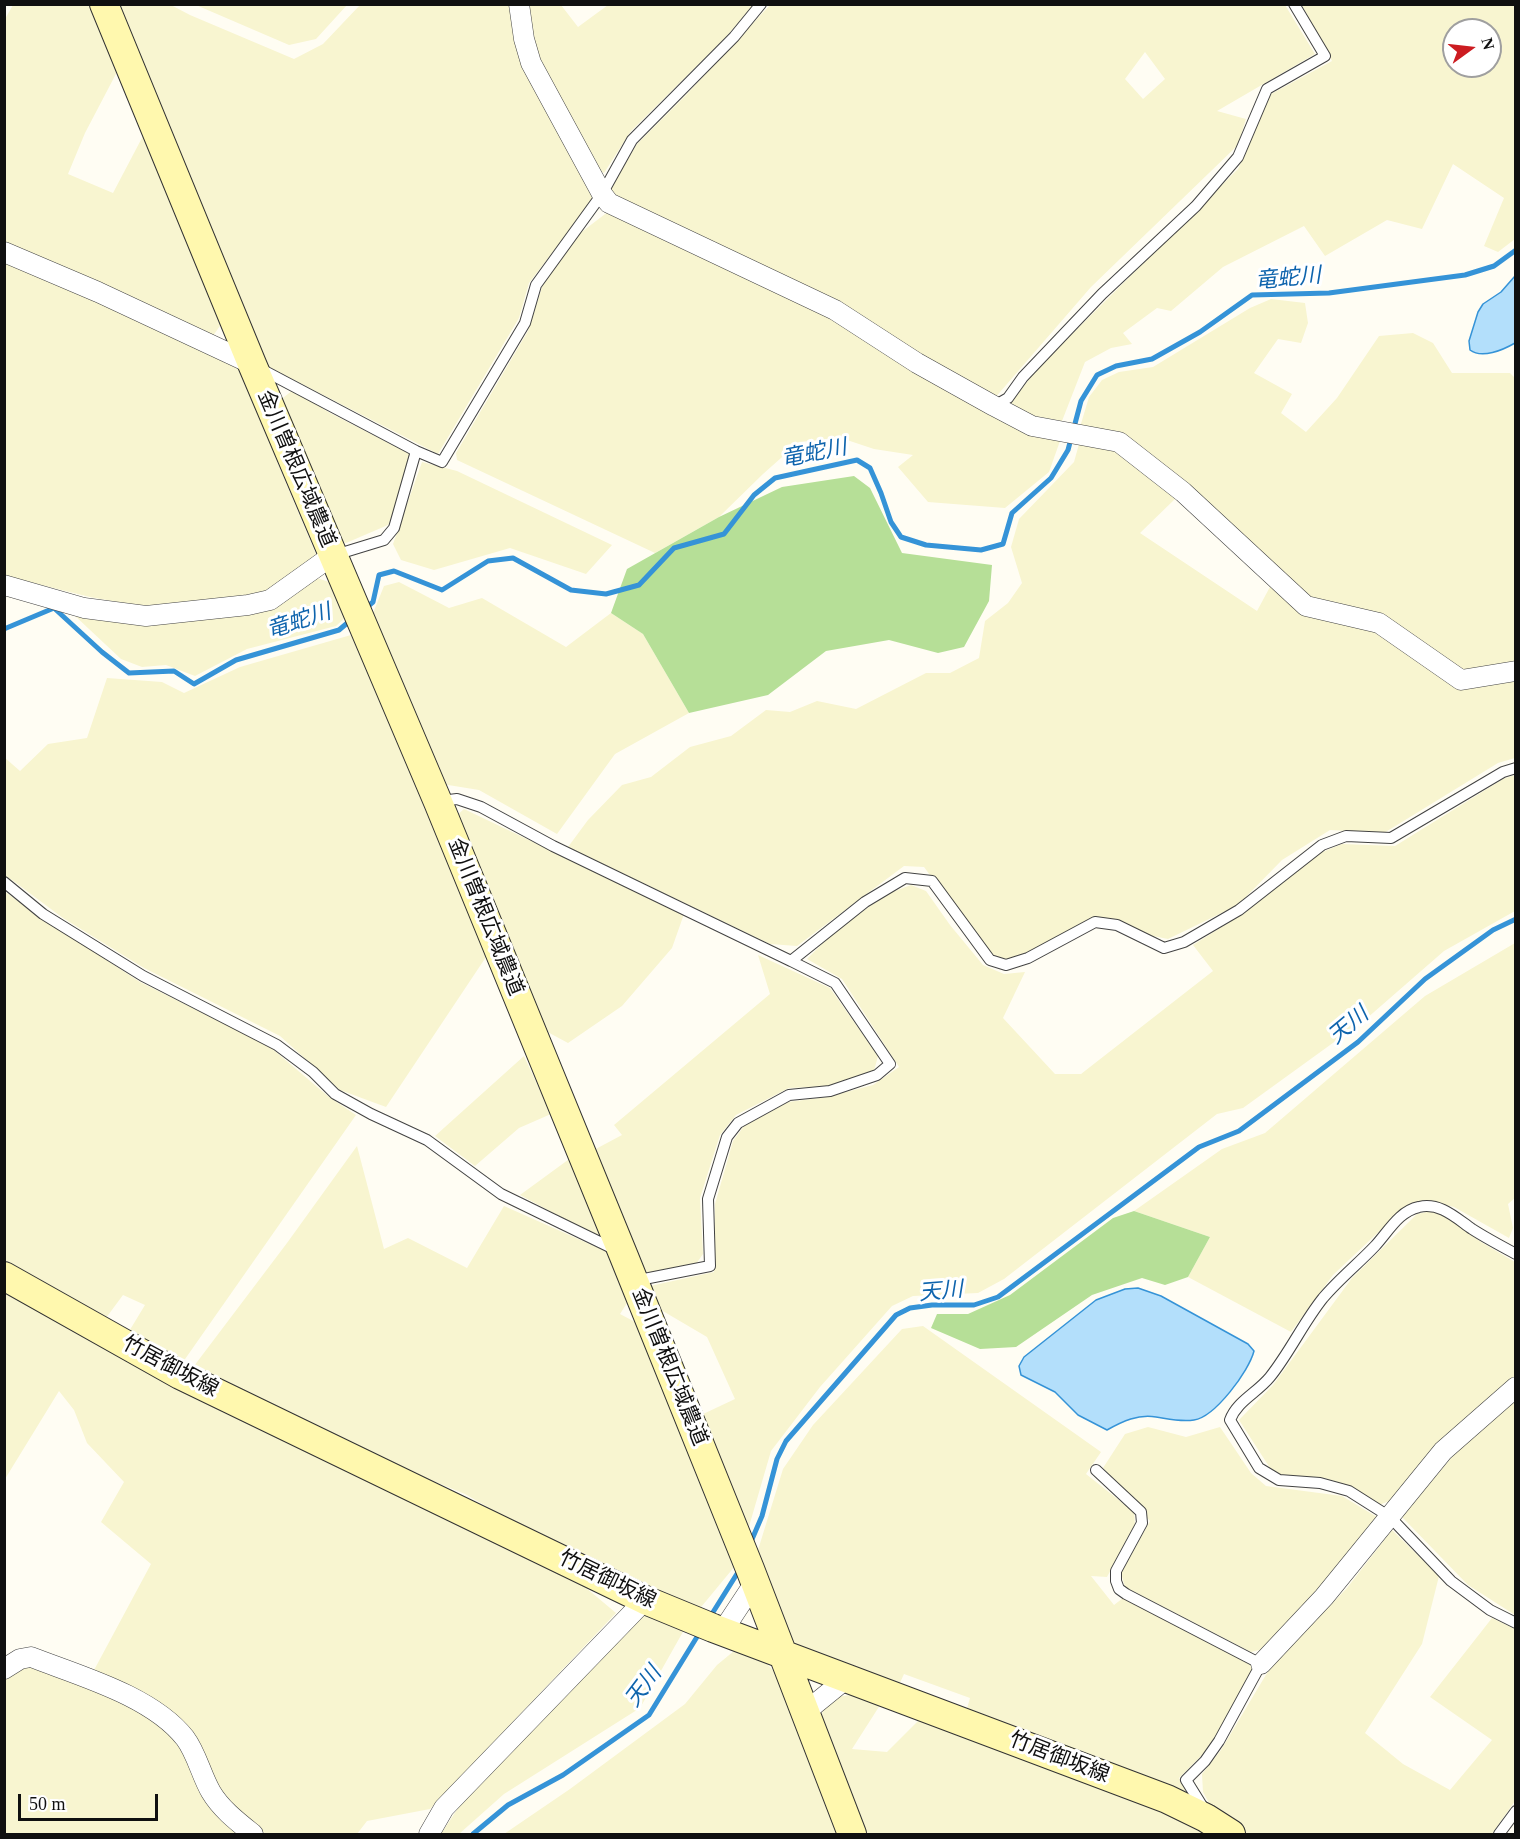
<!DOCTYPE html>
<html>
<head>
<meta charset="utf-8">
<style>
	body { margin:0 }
	#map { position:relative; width:1520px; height:1839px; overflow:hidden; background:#fffdf3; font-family:"Times New Roman",serif }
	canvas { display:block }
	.frame { position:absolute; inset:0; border:6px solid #101010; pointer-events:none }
	.north { position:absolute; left:1442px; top:18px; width:60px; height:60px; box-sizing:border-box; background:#fff; border:2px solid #9f9f9f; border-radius:50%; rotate:75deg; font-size:16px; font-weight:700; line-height:24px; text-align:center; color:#101010 }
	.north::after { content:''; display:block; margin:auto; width:21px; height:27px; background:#cc1c21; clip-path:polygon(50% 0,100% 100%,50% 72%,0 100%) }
	.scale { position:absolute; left:18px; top:1794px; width:140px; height:27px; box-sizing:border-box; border:3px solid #101010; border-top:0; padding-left:8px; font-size:18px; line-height:21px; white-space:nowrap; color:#101010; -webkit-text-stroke:4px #fff; paint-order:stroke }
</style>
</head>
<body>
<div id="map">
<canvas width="1520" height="1839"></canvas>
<div class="frame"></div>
<div class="north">N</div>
<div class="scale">50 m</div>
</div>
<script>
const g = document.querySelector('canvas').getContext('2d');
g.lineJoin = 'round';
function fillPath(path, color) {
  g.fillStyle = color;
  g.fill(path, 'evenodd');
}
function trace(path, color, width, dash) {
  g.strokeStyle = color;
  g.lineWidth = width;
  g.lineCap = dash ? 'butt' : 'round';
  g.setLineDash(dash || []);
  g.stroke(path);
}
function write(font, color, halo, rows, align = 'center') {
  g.font = font + ' "Times New Roman","Noto Sans JP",serif';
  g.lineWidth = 6;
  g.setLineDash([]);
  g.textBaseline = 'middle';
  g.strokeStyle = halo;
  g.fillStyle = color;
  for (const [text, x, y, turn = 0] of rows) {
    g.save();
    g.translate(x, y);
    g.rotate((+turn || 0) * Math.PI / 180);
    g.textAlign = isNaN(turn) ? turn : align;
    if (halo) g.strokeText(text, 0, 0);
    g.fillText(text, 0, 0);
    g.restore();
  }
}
const farmland = new Path2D(`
	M 13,5 L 89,5 L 118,70 L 85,133 L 68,174 L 113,193 L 144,134 L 224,320 L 213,336 L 5,245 L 5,19 Z
	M 114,5 L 171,5 L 190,15 L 294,59 L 323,44 L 360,5 L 510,5 L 592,186 L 592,201 L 529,283 L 519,318 L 438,454 L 265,365 Z
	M 196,5 L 347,5 L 316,39 L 289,45 Z
	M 525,5 L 561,5 L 578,27 L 608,5 L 753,5 L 726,37 L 631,131 L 604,173 L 598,169 L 542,67 L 530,38 Z
	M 770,5 L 1285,5 L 1315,54 L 1217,111 L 1246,119 L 1238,145 L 1091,287 L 994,399 L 620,202 L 609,191 L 637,144 L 685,96 ZM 1145,52 L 1165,79 L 1143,99 L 1125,79 Z
	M 1302,5 L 1515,5 L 1515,239 L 1498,252 L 1484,246 L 1504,198 L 1453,164 L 1422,229 L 1387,220 L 1325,256 L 1304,226 L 1223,267 L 1171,311 L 1157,308 L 1123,333 L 1132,344 L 1111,348 L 1085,362 L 1062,421 L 1028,415 L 1010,404 L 1038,368 L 1238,169 L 1271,94 L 1332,61 ZM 1454,30 L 1490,30 L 1490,66 L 1454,66 Z
	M 609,211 L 817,309 L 946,389 L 1024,433 L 1060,441 L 1049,472 L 1005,508 L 928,502 L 898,467 L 913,455 L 874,449 L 841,438 L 799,442 L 763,474 L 719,517 L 655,553 L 457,460 L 456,453 L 528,331 L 543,284 L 579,234 Z
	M 5,261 L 243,366 L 278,464 L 318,559 L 262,594 L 151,608 L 90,597 L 5,576 Z
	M 1271,299 L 1305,303 L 1308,323 L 1301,343 L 1278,339 L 1254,373 L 1292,394 L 1281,413 L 1306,432 L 1337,398 L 1379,336 L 1413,333 L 1433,343 L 1452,373 L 1510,373 L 1516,379 L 1515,663 L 1469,671 L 1456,668 L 1320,603 L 1305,594 L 1216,513 L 1080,427 L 1089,397 L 1102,380 L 1119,372 L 1153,367 L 1250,308 Z
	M 293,390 L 330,413 L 410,454 L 395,511 L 388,525 L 346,543 L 339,541 L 279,401 Z
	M 1079,444 L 1114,446 L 1176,498 L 1140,533 L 1257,611 L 1271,585 L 1377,631 L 1438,676 L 1458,688 L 1515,679 L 1515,758 L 1498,763 L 1384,833 L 1330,830 L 1282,860 L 1238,905 L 1168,939 L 1143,934 L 1117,919 L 1093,918 L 1014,960 L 999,960 L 989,955 L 924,867 L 904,866 L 797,946 L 770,944 L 568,847 L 588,820 L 622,785 L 651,777 L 690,747 L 731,736 L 766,710 L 790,712 L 817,701 L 856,709 L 926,673 L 950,673 L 979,658 L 985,621 L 1008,603 L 1022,583 L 1011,547 L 1019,519 L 1074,462 Z
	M 422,462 L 457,471 L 612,545 L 586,574 L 510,548 L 434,570 L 401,560 L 393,544 Z
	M 317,578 L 332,583 L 347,616 L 336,626 L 247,649 L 195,676 L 166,665 L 142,667 L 121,659 L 73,614 L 154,625 Z
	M 399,582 L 449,608 L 482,598 L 566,647 L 611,613 L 643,634 L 689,713 L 615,754 L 557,834 L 479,790 L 442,784 L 371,618 L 384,586 Z
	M 351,635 L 369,672 L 486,957 L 386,1107 L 340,1090 L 280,1036 L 144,968 L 63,918 L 12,880 L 5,876 L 4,757 L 20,771 L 48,744 L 87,738 L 107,678 L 162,682 L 184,693 L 240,667 Z
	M 1515,775 L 1515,911 L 1444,951 L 1366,1019 L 1243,1108 L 1217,1114 L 1004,1279 L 978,1293 L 913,1296 L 892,1306 L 820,1387 L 771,1451 L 748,1530 L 701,1415 L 735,1399 L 707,1337 L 656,1307 L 650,1286 L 714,1272 L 715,1204 L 733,1141 L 744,1126 L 788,1102 L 827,1097 L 873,1085 L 899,1067 L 842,979 L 807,959 L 834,932 L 887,894 L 911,885 L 926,891 L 950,925 L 983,965 L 1004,974 L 1025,972 L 1003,1018 L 1055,1074 L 1081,1074 L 1213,971 L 1193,945 L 1244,913 L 1320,853 L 1342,844 L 1395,846 L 1503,779 Z
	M 464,809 L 684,914 L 672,948 L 622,1006 L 568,1043 L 542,1029 L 454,818 Z
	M 4,891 L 33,912 L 140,982 L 269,1046 L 329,1097 L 356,1115 L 183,1362 L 128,1333 L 145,1305 L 123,1295 L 103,1322 L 5,1267 Z
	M 1515,943 L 1516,1197 L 1508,1204 L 1513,1228 L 1509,1238 L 1454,1207 L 1424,1200 L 1405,1207 L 1333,1275 L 1291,1332 L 1188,1277 L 1210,1237 L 1134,1211 L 1222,1149 L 1265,1133 L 1425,996 Z
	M 758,955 L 830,988 L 878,1056 L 874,1071 L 830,1086 L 789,1088 L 736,1115 L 720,1135 L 700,1198 L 703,1254 L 696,1264 L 650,1274 L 636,1264 L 592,1151 L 622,1135 L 614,1125 L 770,994 Z
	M 524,1056 L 551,1114 L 519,1128 L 475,1166 L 435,1136 Z
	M 357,1146 L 384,1249 L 408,1238 L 467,1268 L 504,1206 L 612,1254 L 631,1297 L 620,1314 L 637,1323 L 735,1566 L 697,1612 L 531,1532 L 465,1494 L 349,1447 L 191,1370 L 287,1243 Z
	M 572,1157 L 603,1232 L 598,1237 L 520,1195 Z
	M 1432,1211 L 1447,1217 L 1481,1242 L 1515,1262 L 1515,1377 L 1432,1453 L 1392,1500 L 1379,1505 L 1350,1486 L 1325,1478 L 1283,1476 L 1270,1468 L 1239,1420 L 1273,1385 L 1352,1278 L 1417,1214 Z
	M 5,1292 L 479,1535 L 585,1587 L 616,1613 L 430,1809 L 367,1821 L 357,1834 L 266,1834 L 249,1822 L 217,1785 L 193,1735 L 93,1672 L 151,1564 L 101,1522 L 124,1482 L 87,1443 L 74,1410 L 59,1391 L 5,1479 Z
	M 923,1326 L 1101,1452 L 1086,1474 L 1134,1512 L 1135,1524 L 1107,1577 L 1091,1576 L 1114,1605 L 1123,1598 L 1255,1666 L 1210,1747 L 1179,1778 L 1191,1800 L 966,1712 L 970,1698 L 904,1674 L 898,1687 L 791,1649 L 758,1550 L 783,1469 L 813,1425 L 902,1329 Z
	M 1515,1399 L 1515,1615 L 1468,1585 L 1402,1517 L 1456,1452 Z
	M 1148,1427 L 1186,1437 L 1220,1427 L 1251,1473 L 1266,1486 L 1342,1496 L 1377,1517 L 1335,1573 L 1267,1648 L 1251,1652 L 1125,1587 L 1121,1573 L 1150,1521 L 1103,1468 L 1125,1434 Z
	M 1392,1530 L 1439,1576 L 1422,1644 L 1365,1733 L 1403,1764 L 1450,1790 L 1492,1740 L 1430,1697 L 1492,1618 L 1515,1629 L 1515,1801 L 1492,1834 L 1246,1834 L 1215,1814 L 1203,1792 L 1202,1774 L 1221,1750 L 1270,1668 L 1347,1588 Z
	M 644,1615 L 684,1630 L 640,1708 L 504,1794 L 459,1834 L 441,1834 L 464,1799 Z
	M 734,1651 L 763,1659 L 776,1674 L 841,1834 L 504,1834 L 570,1789 L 685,1704 L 717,1665 Z
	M 34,1663 L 133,1704 L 165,1725 L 183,1749 L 203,1795 L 237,1834 L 5,1834 L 5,1677 Z
	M 856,1694 L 882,1702 L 852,1749 L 887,1752 L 921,1718 L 1111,1788 L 1212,1834 L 865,1834 L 819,1727 L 823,1710 L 837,1697 Z`);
const forest = new Path2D(`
	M 854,476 L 870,488 L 902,553 L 992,565 L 989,601 L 964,647 L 938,653 L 889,640 L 826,651 L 768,695 L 689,713 L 643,634 L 611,613 L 627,569 L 719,517 L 782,487 Z
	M 1134,1211 L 1210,1237 L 1188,1277 L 1165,1285 L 1142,1278 L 1092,1295 L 1016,1347 L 980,1349 L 931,1328 L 937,1314 L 968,1314 L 1010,1295 L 1113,1218 Z`);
const water = new Path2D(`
	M 1515,276 L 1515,343 C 1503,350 1482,359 1470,350 L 1469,341 L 1478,312 L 1483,304 L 1501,292 Z
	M 1138,1288 L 1161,1296 L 1248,1344 L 1254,1351 C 1249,1371 1215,1417 1194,1420 C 1180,1422 1169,1419 1156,1417 C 1138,1414 1123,1421 1107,1430 L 1078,1415 L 1055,1392 L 1021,1375 L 1019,1366 L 1024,1357 L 1096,1300 L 1125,1289 Z`);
const stream = new Path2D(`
	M 366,608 L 373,602 L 379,575 L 394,571 L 442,590 L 488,561 L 513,558 L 571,590 L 606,594 L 639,585 L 674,548 L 724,534 L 754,495 L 775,478 L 857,460 L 870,468 L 881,493 L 891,522 L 901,537 L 926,545 L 981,550 L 1003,544 L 1012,513 L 1051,478 L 1068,450 L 1081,401 L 1097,375 L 1116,366 L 1152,359 L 1200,332 L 1252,295 L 1329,293 L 1465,275 L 1494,266 L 1516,250
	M 4,629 L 54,608 L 102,652 L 129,673 L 174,671 L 194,684 L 236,660 L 339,630 L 352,619
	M 750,1544 L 762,1516 L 777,1459 L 786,1441 L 896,1315 L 910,1308 L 932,1305 L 974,1305 L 998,1297 L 1199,1147 L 1239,1131 L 1358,1042 L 1425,979 L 1493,930 L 1516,919
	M 710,1617 L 740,1569
	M 473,1834 L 508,1805 L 563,1775 L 649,1715 L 700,1632`);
const lane = new Path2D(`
	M 259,368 L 416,451 L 442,462 L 525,323 L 536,285 L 602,194 L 632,140 L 734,37 L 761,4
	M 994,406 L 1008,398 L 1023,377 L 1102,294 L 1196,206 L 1238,157 L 1267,89 L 1325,56 L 1294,4
	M 335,555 L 384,540 L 394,528 L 416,451
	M 441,801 L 457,799 L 481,807 L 553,846 L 791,961 L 865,902 L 905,878 L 932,881 L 990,960 L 1006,965 L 1028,958 L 1095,922 L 1117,925 L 1164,948 L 1184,942 L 1239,910 L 1322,845 L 1346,836 L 1391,838 L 1503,772 L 1516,768
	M 4,882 L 43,914 L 143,976 L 277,1045 L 313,1072 L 335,1094 L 371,1114 L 427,1140 L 501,1194 L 616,1250
	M 1516,1254 C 1501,1246 1486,1238 1472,1229 C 1456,1218 1440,1202 1419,1207 C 1399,1211 1388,1232 1375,1246 C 1359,1263 1339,1279 1323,1298 C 1303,1323 1290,1352 1270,1377 C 1257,1393 1237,1401 1230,1420 L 1259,1468 L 1279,1480 L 1320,1483 L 1349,1491 L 1390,1517 L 1451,1581 L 1490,1610 L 1516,1623
	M 634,1281 L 710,1266 L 708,1199 L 727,1137 L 738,1123 L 789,1095 L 830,1091 L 877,1075 L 890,1064 L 835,983 L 791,961
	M 1096,1470 L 1141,1512 L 1142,1523 L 1116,1571 L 1116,1581 L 1119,1589 L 1126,1594 L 1261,1664 L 1219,1741 L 1205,1761 L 1186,1780 L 1204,1809
	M 1499,1834 L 1516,1811`);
const street = new Path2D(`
	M 519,4 L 524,39 L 531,63 L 602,194 L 609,203 L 835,310 L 917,363 L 994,406 L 1032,426 L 1119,442 L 1183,492 L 1306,606 L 1379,623 L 1461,680 L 1516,671
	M 4,252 L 98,292 L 252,364
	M 4,585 L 84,608 L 146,616 L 248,605 L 270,600 L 333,555
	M 722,1632 L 755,1582
	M 1261,1664 L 1324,1597 L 1443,1451 L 1516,1387
	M 4,1669 L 20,1659 L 31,1657 C 80,1676 152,1696 185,1738 C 197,1754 201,1775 211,1792 C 221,1809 238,1822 253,1834
	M 804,1713 L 847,1678
	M 429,1834 L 444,1808 L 645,1600`);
const secondary = new Path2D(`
	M 104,4 L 252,364 L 438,802 L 623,1254 L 750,1569 L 852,1834
	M 4,1276 L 180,1375 L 645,1600 L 713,1628 L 1167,1799 L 1206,1818 L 1231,1834`);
const streetNames = [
	["金川曽根広域農道",296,469,67],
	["金川曽根広域農道",485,917,68],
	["竹居御坂線",170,1367,28],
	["金川曽根広域農道",669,1367,68],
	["竹居御坂線",607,1580,26],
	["竹居御坂線",1059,1758,21]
];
const waterNames = [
	["竜蛇川",1288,279,-5],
	["竜蛇川",814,454,-11],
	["竜蛇川",299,622,-18],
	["天川",1349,1026,-40],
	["天川",941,1292,-5],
	["天川",644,1687,-53]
];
fillPath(farmland, '#f8f5d0');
fillPath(forest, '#b6df97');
fillPath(water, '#b3dffb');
trace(water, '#3593d7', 1.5);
trace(stream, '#3593d7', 5);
trace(lane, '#434343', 12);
trace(street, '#434343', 21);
trace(secondary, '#323232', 30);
trace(lane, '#fff', 10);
trace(street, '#fff', 20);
trace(secondary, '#fff8ae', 28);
write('21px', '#101010', '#fff', streetNames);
write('italic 22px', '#0e64ad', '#fff', waterNames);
</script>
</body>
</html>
